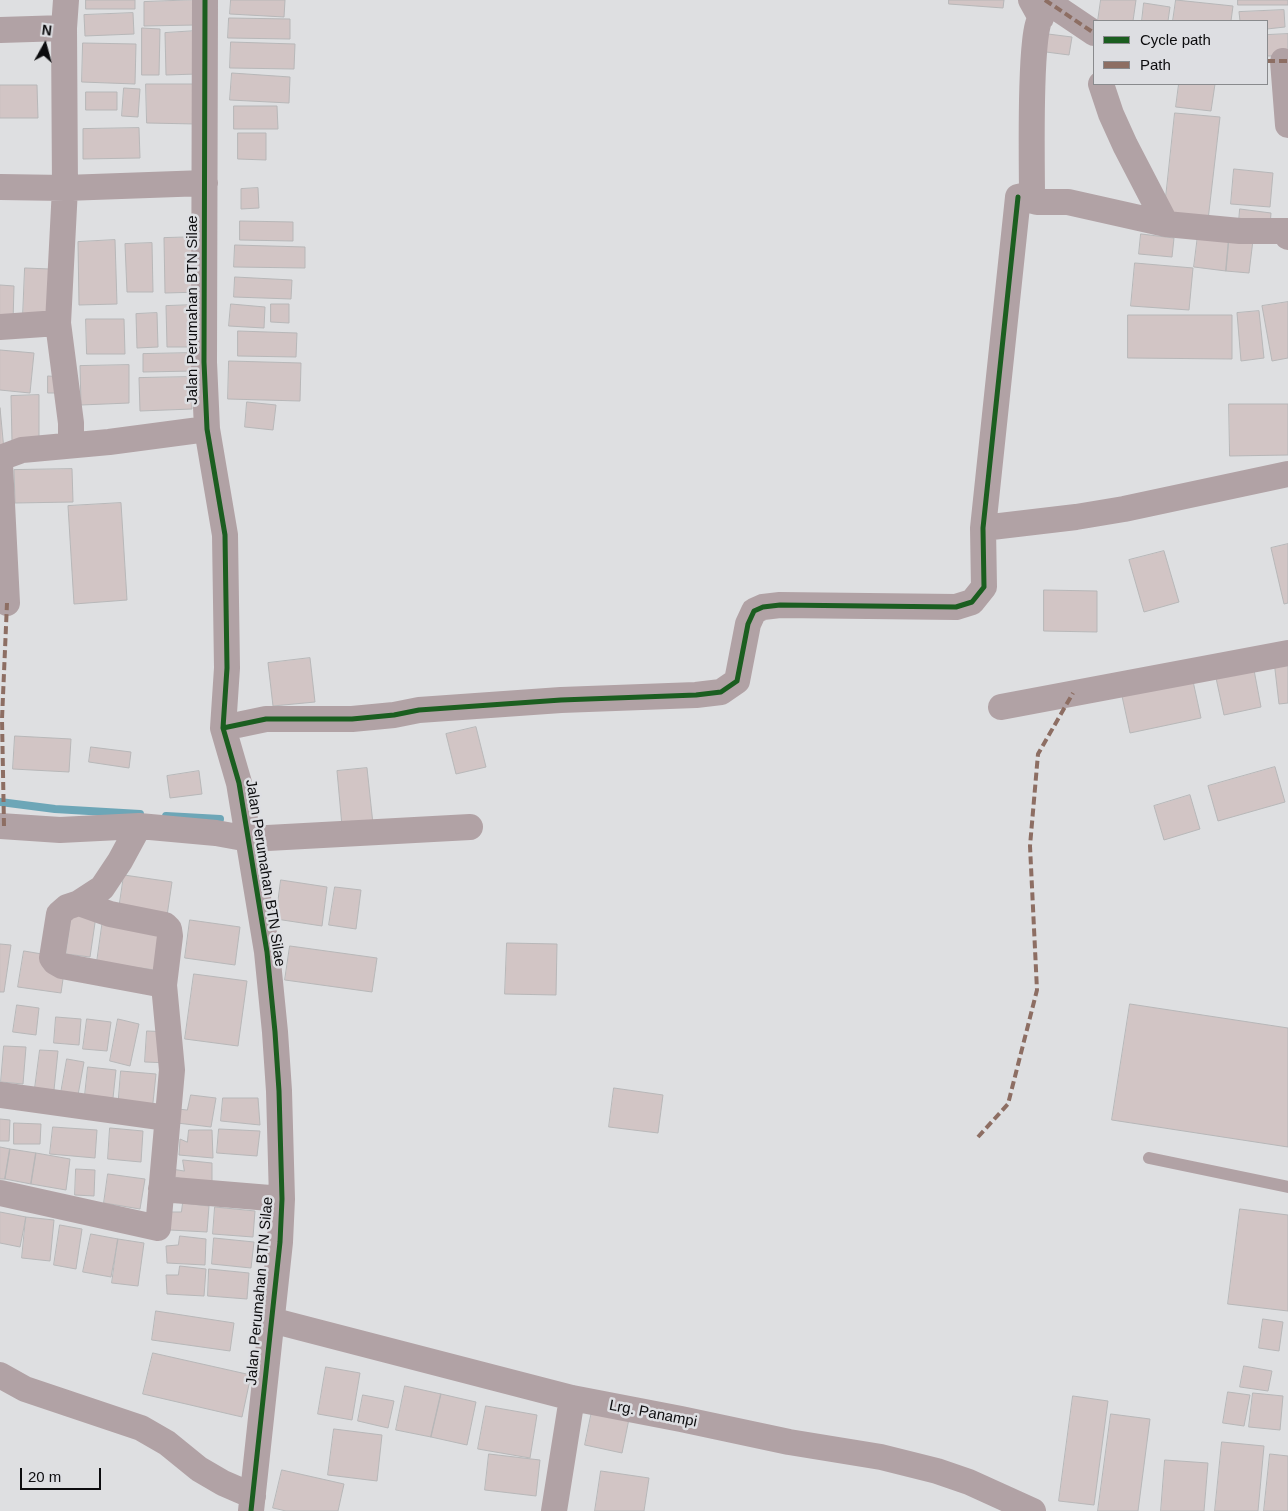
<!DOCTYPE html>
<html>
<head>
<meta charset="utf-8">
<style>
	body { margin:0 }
	#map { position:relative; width:1288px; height:1511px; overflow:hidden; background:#dedfe1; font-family:Arial,sans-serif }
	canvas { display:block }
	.legend { position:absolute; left:1093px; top:20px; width:175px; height:65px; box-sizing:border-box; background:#dddee2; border:1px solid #898a8d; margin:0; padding:6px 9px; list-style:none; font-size:15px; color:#0c0c0e }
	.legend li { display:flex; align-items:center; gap:10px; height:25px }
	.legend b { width:25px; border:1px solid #898a8d }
	.north { position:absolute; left:20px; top:20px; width:50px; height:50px; -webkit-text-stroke:4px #dddee2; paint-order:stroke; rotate:7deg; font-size:14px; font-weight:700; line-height:20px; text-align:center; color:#0c0c0e }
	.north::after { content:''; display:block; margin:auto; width:18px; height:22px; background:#0c0c0e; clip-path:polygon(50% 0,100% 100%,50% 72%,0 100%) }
	.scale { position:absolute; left:20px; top:1468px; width:81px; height:22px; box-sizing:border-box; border:2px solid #0c0c0e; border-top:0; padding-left:6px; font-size:15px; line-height:18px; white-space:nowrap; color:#0c0c0e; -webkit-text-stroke:4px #dddee2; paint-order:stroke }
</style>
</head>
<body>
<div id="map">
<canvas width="1288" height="1511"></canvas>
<ul class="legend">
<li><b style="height:6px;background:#1b5e20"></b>Cycle path</li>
<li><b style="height:6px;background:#8d6e63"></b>Path</li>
</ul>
<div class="north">N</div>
<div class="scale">20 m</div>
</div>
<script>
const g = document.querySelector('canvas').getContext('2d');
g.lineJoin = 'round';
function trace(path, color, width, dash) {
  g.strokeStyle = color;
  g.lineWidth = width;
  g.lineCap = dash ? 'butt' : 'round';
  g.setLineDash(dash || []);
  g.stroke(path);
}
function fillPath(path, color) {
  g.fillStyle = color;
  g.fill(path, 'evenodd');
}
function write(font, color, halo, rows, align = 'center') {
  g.font = font + ' Arial,sans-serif';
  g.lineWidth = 5;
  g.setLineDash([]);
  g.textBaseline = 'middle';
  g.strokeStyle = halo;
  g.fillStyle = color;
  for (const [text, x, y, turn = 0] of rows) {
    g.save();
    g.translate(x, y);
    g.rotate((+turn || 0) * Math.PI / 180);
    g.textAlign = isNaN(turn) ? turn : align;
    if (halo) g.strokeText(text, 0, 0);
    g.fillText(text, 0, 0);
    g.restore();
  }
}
const stream = new Path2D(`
	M 0,802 L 55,809 L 140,814
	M 166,816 L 220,819`);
const building = new Path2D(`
	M 86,0 L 135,0 L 135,9 L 86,9 Z
	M 196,0 L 196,25 L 144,26 L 144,2 Z
	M 231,0 L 285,0 L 284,17 L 230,14 Z
	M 949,0 L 1004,0 L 1003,8 L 949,4 Z
	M 1101,0 L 1136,0 L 1133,21 L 1098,21 Z
	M 1176,0 L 1233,6 L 1231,21 L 1173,21 Z
	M 1238,0 L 1288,0 L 1288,5 L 1238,5 Z
	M 1144,3 L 1170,7 L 1168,21 L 1142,21 Z
	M 1284,10 L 1285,27 L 1267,29 L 1267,21 L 1240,21 L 1239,12 Z
	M 133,13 L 134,34 L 85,36 L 84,15 Z
	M 229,18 L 290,19 L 290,39 L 228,38 Z
	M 142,28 L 160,29 L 159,75 L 142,75 Z
	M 196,31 L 197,74 L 166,75 L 165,33 Z
	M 1048,34 L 1072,37 L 1069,55 L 1046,52 Z
	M 1288,34 L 1288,56 L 1267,56 L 1267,35 Z
	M 231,42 L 295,44 L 294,69 L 230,68 Z
	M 83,43 L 136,44 L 135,84 L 82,82 Z
	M 232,73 L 290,77 L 289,103 L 230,100 Z
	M 146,84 L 196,84 L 196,124 L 147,123 Z
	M 1179,84 L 1215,84 L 1211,111 L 1176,107 Z
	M 0,85 L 37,85 L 38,118 L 0,118 Z
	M 124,88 L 140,89 L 138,117 L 122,116 Z
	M 86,92 L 117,92 L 117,110 L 86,110 Z
	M 234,106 L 277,106 L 278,129 L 234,129 Z
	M 1175,113 L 1220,117 L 1208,220 L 1164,216 Z
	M 139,128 L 140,158 L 83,159 L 83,129 Z
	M 238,133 L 266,133 L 266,160 L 238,159 Z
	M 1234,169 L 1273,173 L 1270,207 L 1231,204 Z
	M 258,188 L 259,208 L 241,209 L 241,189 Z
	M 1240,209 L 1271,213 L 1270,226 L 1239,222 Z
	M 240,221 L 293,222 L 293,241 L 240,240 Z
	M 1141,234 L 1174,238 L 1172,257 L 1139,254 Z
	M 1198,235 L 1229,238 L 1226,271 L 1194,267 Z
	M 201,237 L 202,292 L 165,293 L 164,238 Z
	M 1229,238 L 1253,240 L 1249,273 L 1226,271 Z
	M 115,240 L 117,304 L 79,305 L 78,242 Z
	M 152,243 L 153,292 L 127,292 L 125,244 Z
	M 235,245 L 305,247 L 305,268 L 234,267 Z
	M 1135,263 L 1193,268 L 1189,310 L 1131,306 Z
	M 25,268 L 50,269 L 48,317 L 23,316 Z
	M 235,277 L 292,280 L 291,299 L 234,297 Z
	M 0,285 L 14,286 L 13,323 L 0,322 Z
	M 1288,302 L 1288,358 L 1272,361 L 1262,306 Z
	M 231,304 L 265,307 L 264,328 L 229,326 Z
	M 271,304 L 289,304 L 289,323 L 271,322 Z
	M 195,305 L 196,347 L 167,347 L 166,306 Z
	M 1259,311 L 1264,358 L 1241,361 L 1237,313 Z
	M 157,313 L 158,347 L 137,348 L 136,314 Z
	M 1128,315 L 1232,315 L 1232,359 L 1128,358 Z
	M 86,319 L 124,319 L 125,354 L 87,354 Z
	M 238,331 L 297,333 L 296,357 L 238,356 Z
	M 0,350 L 34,353 L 30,393 L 0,390 Z
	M 193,353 L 194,371 L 143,372 L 143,354 Z
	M 229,361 L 301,363 L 300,401 L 228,399 Z
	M 129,365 L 129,403 L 81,405 L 80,366 Z
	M 48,376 L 63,377 L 63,393 L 48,393 Z
	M 191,377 L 192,409 L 140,411 L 139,378 Z
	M 39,395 L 39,441 L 12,442 L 11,396 Z
	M 247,402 L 276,405 L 273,430 L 245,427 Z
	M 1229,404 L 1288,404 L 1288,455 L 1230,456 Z
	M 0,408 L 4,450 L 0,451 Z
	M 72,469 L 73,502 L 15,503 L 14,470 Z
	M 121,503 L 127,600 L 74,604 L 68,506 Z
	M 1288,544 L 1288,603 L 1284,604 L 1271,548 Z
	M 1164,551 L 1179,602 L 1144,612 L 1129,560 Z
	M 1044,590 L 1097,591 L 1097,632 L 1044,631 Z
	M 310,658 L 315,702 L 273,706 L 268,663 Z
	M 1288,660 L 1288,703 L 1279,704 L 1274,661 Z
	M 1254,670 L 1261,707 L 1224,715 L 1216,678 Z
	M 1193,681 L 1201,718 L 1130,733 L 1122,696 Z
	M 476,727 L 486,767 L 456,774 L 446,734 Z
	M 15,736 L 71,739 L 69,772 L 13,769 Z
	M 91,747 L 131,752 L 129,768 L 89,762 Z
	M 1275,767 L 1285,802 L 1218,821 L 1208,786 Z
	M 367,768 L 373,824 L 342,826 L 337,771 Z
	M 199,771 L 202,794 L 170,798 L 167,776 Z
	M 1190,795 L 1200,829 L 1164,840 L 1154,806 Z
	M 124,875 L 172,882 L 167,916 L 119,909 Z
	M 281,880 L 327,887 L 322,926 L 276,919 Z
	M 335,887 L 361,890 L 356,929 L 329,925 Z
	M 72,912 L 96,916 L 90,957 L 66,954 Z
	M 103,919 L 161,927 L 155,970 L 97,962 Z
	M 190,920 L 240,927 L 235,965 L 185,958 Z
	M 507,943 L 557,944 L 556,995 L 505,994 Z
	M 0,944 L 11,945 L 4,992 L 0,992 Z
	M 290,946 L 377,958 L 372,992 L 285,980 Z
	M 24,951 L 66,958 L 61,993 L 18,987 Z
	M 194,974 L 247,981 L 238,1046 L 185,1039 Z
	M 1130,1004 L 1288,1028 L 1288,1147 L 1112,1120 Z
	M 17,1005 L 39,1008 L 36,1035 L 13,1032 Z
	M 56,1017 L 81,1019 L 79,1045 L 54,1043 Z
	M 87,1019 L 111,1022 L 107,1051 L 83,1049 Z
	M 118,1019 L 139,1024 L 130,1066 L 110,1061 Z
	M 147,1031 L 170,1032 L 169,1063 L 145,1062 Z
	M 4,1046 L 26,1047 L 23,1084 L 1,1082 Z
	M 40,1050 L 58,1051 L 54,1090 L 35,1088 Z
	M 67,1059 L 84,1062 L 78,1095 L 61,1093 Z
	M 88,1067 L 116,1070 L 113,1098 L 85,1095 Z
	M 121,1071 L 156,1074 L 152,1112 L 118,1109 Z
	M 614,1088 L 663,1095 L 658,1133 L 609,1127 Z
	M 191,1095 L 216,1098 L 211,1127 L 177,1123 L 178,1109 L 187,1110 Z
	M 223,1098 L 258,1098 L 260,1125 L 221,1121 Z
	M 0,1119 L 10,1120 L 9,1141 L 0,1141 Z
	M 14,1123 L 41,1124 L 40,1144 L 14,1144 Z
	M 53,1127 L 97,1130 L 95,1158 L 50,1154 Z
	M 110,1128 L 143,1131 L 141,1162 L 108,1159 Z
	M 219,1129 L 260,1131 L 257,1156 L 217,1153 Z
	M 189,1130 L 212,1130 L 213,1158 L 179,1155 L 180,1139 L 187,1142 Z
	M 0,1147 L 10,1149 L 5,1179 L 0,1179 Z
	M 10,1149 L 36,1153 L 31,1184 L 5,1179 Z
	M 36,1153 L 70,1159 L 66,1190 L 31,1184 Z
	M 183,1160 L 212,1163 L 212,1187 L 171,1176 L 172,1169 L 184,1171 Z
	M 76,1169 L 95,1170 L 94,1196 L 75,1195 Z
	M 108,1174 L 145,1179 L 140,1209 L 104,1203 Z
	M 183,1203 L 209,1206 L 207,1232 L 170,1230 L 169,1212 L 181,1212 Z
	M 215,1207 L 255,1211 L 253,1237 L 213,1234 Z
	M 1240,1209 L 1288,1215 L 1288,1311 L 1228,1304 Z
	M 0,1212 L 26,1217 L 20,1247 L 0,1243 Z
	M 26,1217 L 54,1220 L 50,1261 L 22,1258 Z
	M 60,1225 L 82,1229 L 76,1269 L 54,1265 Z
	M 91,1234 L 118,1239 L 111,1277 L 83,1272 Z
	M 180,1236 L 206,1239 L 205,1265 L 167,1263 L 166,1246 L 178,1245 Z
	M 214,1238 L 254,1242 L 251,1268 L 212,1264 Z
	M 118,1239 L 144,1243 L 138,1286 L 112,1283 Z
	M 180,1266 L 206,1269 L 204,1296 L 167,1294 L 166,1275 L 178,1275 Z
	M 209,1269 L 249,1273 L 247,1299 L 208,1296 Z
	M 156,1311 L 234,1323 L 230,1351 L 152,1340 Z
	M 1263,1319 L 1283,1322 L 1279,1351 L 1259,1348 Z
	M 153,1353 L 251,1375 L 242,1417 L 143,1394 Z
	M 1244,1366 L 1272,1371 L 1268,1391 L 1240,1387 Z
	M 326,1367 L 360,1373 L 352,1420 L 318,1414 Z
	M 405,1386 L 441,1394 L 431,1437 L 396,1430 Z
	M 1228,1392 L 1250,1395 L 1244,1426 L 1223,1423 Z
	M 1253,1393 L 1283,1396 L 1280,1430 L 1249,1427 Z
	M 441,1394 L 476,1402 L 467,1445 L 431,1437 Z
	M 363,1395 L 394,1401 L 388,1428 L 358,1421 Z
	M 1073,1396 L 1108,1401 L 1094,1505 L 1059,1501 Z
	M 486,1406 L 537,1415 L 530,1458 L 478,1449 Z
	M 593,1406 L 630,1414 L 622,1453 L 585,1445 Z
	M 1111,1414 L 1150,1419 L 1138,1511 L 1098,1511 Z
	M 334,1429 L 382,1435 L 377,1481 L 328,1475 Z
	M 1222,1442 L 1264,1446 L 1258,1511 L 1215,1511 Z
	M 489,1454 L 540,1460 L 536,1496 L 485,1490 Z
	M 1270,1454 L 1288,1456 L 1288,1511 L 1264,1511 Z
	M 1165,1460 L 1208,1463 L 1204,1511 L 1161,1511 Z
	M 282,1470 L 344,1484 L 338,1511 L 286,1511 L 273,1508 Z
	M 601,1471 L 649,1478 L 644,1511 L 595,1511 Z`);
const lane = new Path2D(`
	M 1149,1158 L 1288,1187`);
const street = new Path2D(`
	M 66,0 L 64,28 L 65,188 L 58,323 L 71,423 L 71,445
	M 205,0 L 204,362 L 207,429 L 225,535 L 227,668 L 223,728 L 239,783 L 267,952 L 275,1032 L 279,1091 L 282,1199 L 280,1242 L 251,1511
	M 1045,0 L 1094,33
	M 0,30 L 64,28
	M 1283,61 L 1288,125
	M 1101,84 L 1111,114 L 1125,145 L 1166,224
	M 0,187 L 65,188 L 205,183
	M 1018,197 L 1037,202 L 1068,202 L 1166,224 L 1240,231 L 1287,231 L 1288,237
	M 1018,197 L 1032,194 C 1032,170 1029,28 1041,18 L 1031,0
	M 0,327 L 58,323
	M 0,458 L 22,450 L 109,442 L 207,429
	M 0,464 L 7,603
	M 983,528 L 1076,517 L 1124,509 L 1288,474
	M 1001,707 L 1288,653
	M 223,728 L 266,719 L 352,719 L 394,715 L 419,710 L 561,700 L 696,695 L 721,692 L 737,681 L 748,624 L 754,611 L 763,607 L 780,605 L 956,607 L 972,602 L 984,587 L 983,528 L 1018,197
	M 0,826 L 60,830 L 139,826 L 216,833 L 249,839 L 470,827
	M 139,826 L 120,861 L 102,888 L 79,903 L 67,907 L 59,914 L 52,958 L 55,962 L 62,966 L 164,985
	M 0,1095 L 167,1118
	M 161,1189 L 282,1199
	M 0,1193 L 158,1228 L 172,1070 L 164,985 L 170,936 L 169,929 L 165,925 L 110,914 L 79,903
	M 271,1320 L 572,1398 L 681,1419 L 789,1442 L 881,1457 L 937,1471 L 969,1482 L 1033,1511
	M 0,1375 L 25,1389 L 141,1428 L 167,1443 L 199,1469 L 223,1483 L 253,1496
	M 554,1511 L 572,1398`);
const quiet = new Path2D(`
	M 1045,0 L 1094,33
	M 1267,61 L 1288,61
	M 4,826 L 2,719 L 7,603
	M 978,1137 L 1008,1104 L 1037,990 L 1030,846 L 1038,754 L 1073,693`);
const cycleway = new Path2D(`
	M 205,0 L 204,362 L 207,429 L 225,535 L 227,668 L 223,728 L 239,783 L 267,952 L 275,1032 L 279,1091 L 282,1199 L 280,1242 L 251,1511
	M 223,728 L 266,719 L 352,719 L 394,715 L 419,710 L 561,700 L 696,695 L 721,692 L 737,681 L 748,624 L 754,611 L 763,607 L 780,605 L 956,607 L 972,602 L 984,587 L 983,528 L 1018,197`);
const streetNames = [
	["Jalan Perumahan BTN Silae",193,310,-90],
	["Jalan Perumahan BTN Silae",265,873,81],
	["Jalan Perumahan BTN Silae",260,1291,-85],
	["Lrg. Panampi",653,1414,11]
];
trace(stream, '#6da6b7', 8);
fillPath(building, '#d2c5c5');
trace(building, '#b7b7b8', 1);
trace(lane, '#b1a2a5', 12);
trace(street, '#b1a2a5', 26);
trace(quiet, '#8d6e63', 4, [8, 4]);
trace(cycleway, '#1b5e20', 5);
write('15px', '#0c0c0e', '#dddee2', streetNames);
</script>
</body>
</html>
